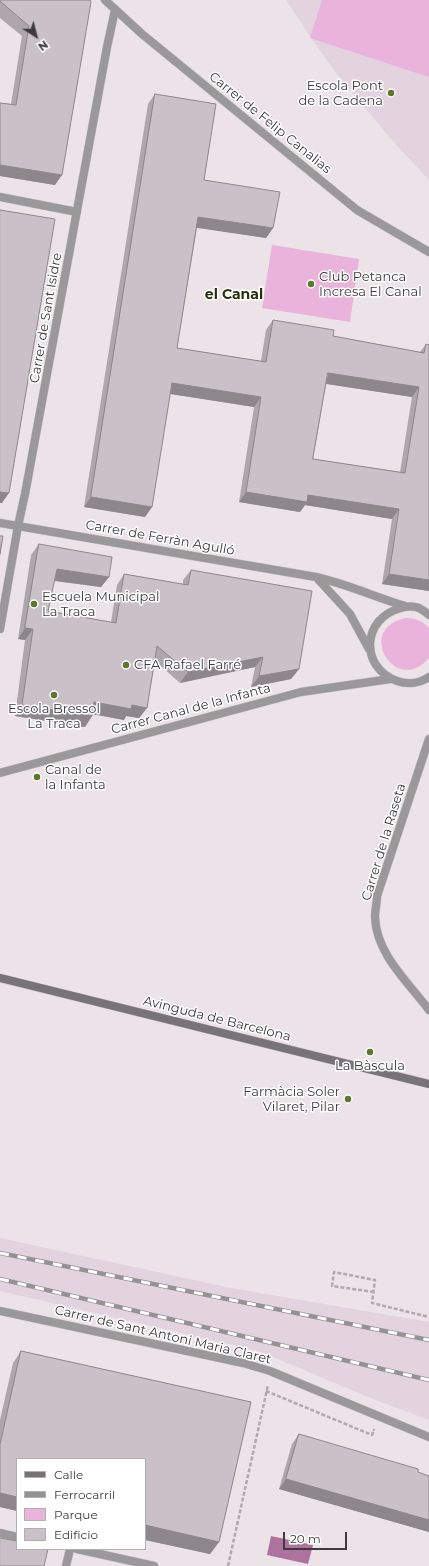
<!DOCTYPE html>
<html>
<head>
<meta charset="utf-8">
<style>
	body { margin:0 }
	#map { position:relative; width:429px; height:1566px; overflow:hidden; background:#ebe3e8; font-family:Montserrat,sans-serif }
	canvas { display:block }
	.legend { position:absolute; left:16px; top:1458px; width:130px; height:92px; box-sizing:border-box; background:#fff; border:1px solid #b1b0b1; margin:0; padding:5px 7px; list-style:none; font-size:12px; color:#3d3a3c }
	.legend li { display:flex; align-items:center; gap:8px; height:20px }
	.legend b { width:20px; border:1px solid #b1b0b1 }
	.north { position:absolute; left:16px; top:16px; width:40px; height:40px; -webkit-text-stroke:3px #fff; paint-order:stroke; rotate:144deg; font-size:11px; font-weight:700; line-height:16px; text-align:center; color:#3d3a3c }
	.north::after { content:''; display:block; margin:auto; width:14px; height:18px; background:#3d3a3c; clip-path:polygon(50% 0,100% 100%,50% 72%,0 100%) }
	.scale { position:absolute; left:283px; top:1532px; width:64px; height:18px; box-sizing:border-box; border:2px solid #3d3a3c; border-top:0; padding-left:5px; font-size:12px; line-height:14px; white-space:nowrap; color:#3d3a3c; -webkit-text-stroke:3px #fff; paint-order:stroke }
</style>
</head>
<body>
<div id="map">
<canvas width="429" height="1566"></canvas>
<ul class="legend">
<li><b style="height:5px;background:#787376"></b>Calle</li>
<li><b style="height:5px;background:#969194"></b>Ferrocarril</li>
<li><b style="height:11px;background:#eab3db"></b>Parque</li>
<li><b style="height:11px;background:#c9c1c7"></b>Edificio</li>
</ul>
<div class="north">N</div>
<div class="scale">20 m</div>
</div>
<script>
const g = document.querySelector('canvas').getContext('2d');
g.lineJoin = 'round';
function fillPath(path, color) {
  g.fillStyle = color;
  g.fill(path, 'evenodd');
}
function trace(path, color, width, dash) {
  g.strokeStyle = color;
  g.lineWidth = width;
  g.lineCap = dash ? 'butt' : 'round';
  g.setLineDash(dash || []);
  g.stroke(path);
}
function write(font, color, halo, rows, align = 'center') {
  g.font = font + ' Montserrat,sans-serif';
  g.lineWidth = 3;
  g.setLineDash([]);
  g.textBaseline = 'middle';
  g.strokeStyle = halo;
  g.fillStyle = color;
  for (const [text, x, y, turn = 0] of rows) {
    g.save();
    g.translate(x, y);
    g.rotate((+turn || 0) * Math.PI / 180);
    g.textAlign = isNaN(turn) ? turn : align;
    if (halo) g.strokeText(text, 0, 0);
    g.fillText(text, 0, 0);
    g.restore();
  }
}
const built = new Path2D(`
	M 286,0 L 429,0 L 429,180 L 391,139 L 337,74 L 311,38 Z
	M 0,1238 L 231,1288 L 429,1322 L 429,1420 L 368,1397 L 259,1351 L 0,1291 Z`);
const green = new Path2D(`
	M 322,0 L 429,0 L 429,77 L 310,38 Z
	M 272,245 L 359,259 L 350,322 L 262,308 Z
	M 406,618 C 416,618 422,621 429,628 L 429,658 C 396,697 354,628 406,618 Z`);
const water = new Path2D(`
	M 271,1536 L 313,1545 L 308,1564 L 267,1555 Z`);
const path = new Path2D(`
	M 374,1292 L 332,1286 L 334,1272 L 375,1280 L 372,1303 L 429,1317
	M 266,1391 L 372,1435 L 374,1430 L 373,1430
	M 228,1566 L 268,1385`);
const minor = new Path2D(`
	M 0,197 L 77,212
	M 0,523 L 316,577 C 347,584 375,597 405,606
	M 317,578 L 350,614 L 369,649
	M 429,615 C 426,612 422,610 419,608 C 414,606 406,606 401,608 C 362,618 359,667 397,681 C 408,685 420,683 429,677
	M 0,629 L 18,526 L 25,494 L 107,47 L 115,10
	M 429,739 L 377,896 C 377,903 375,910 375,917 C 376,954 409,983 429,1010
	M 0,773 L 301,692 L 390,679
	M 0,1311 L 243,1363 L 270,1371 L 429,1437
	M 0,1533 L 17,1537
	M 77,1549 L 154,1566
	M 66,1566 L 70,1549`);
const tertiary = new Path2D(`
	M 105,0 L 142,34 L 357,210 L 429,252`);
const secondary = new Path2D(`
	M 0,978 L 429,1084`);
const rail = new Path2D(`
	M 0,1253 L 429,1340
	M 0,1279 L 429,1380`);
const wall = new Path2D(`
	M 0,0 L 90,0 L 55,185 L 0,176 L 0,103 L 11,104 L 22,36 L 0,18 Z
	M 155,94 L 204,180 L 273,228 L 266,238 L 197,227 L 177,348 L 261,361 L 266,330 L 273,320 L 333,336 L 420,352 L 426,344 L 429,345 L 429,591 L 382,584 L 392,519 L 305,505 L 300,512 L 239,502 L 254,407 L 170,394 L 152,507 L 145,517 L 84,507 L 148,104 ZM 326,384 L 412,397 L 400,472 L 313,459 Z
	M 39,544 L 109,577 L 101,587 L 54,581 L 48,611 L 111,622 L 117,585 L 124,574 L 183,584 L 183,580 L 191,570 L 299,669 L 291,679 L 251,687 L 255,667 L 180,683 L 155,661 L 147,708 L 139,718 L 126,716 L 124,720 L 93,714 L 92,716 L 85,727 L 15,716 L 25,640 L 18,639 L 31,555 Z
	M 21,1351 L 251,1402 L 219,1542 L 210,1554 L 145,1540 L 145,1459 L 17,1459 L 17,1511 L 0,1507 L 0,1420 L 13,1363 Z
	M 299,1434 L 429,1476 L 429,1532 L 279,1489 L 292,1444 Z`);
const shadedWall = new Path2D(`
	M 0,165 L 62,175 L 55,185 L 0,176 Z
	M 198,217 L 273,228 L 266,238 L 191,227 Z
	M 328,373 L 419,387 L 412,397 L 321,383 Z
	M 172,383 L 261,397 L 254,407 L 165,393 Z
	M 0,492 L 9,493 L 2,503 L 0,503 Z
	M 246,492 L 308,495 L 399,509 L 392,519 L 305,505 L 300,512 L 239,502 Z
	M 91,497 L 152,507 L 145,517 L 84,507 Z
	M 57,569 L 109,577 L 101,587 L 49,580 Z
	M 389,574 L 429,580 L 429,591 L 382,584 Z
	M 25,628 L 33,629 L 25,640 L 18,639 Z
	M 263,657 L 255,667 L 180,683 L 188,672 Z
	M 299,669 L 291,679 L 251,687 L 259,676 Z
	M 94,702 L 132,705 L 147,708 L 139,718 L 126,716 L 124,720 L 87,713 Z
	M 22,705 L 92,716 L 85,727 L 15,716 Z
	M 286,1479 L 429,1520 L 429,1532 L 279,1489 Z
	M 0,1493 L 17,1497 L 17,1511 L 0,1507 Z
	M 145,1525 L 219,1542 L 210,1554 L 145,1540 Z`);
const building = new Path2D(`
	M 0,0 L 90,0 L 91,2 L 62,175 L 0,165 L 0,103 L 16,105 L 29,26 L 0,1 Z
	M 155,94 L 216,104 L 204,180 L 280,192 L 273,228 L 198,217 L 177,348 L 266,362 L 273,320 L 334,330 L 333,336 L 424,353 L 426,344 L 429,345 L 429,580 L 389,574 L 399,509 L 308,495 L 307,502 L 246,492 L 261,397 L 172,383 L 152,507 L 91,497 ZM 328,373 L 419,387 L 405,473 L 313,459 Z
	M 0,210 L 55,219 L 9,493 L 0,492 Z
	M 0,536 L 3,536 L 0,554 Z
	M 39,544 L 112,557 L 109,577 L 57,569 L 48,611 L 116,623 L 124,574 L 188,585 L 191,570 L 312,591 L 299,669 L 259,676 L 263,657 L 188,672 L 157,646 L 147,708 L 132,705 L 131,709 L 94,702 L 92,716 L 22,705 L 33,629 L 25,628 Z
	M 21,1351 L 251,1402 L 219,1542 L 145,1525 L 145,1459 L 17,1459 L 17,1497 L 0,1493 L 0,1445 Z
	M 299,1434 L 418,1469 L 418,1472 L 429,1476 L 429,1520 L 286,1479 Z
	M 0,1538 L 17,1541 L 17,1549 L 48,1549 L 44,1566 L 0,1566 Z`);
const markers = [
	[391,93,4,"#5d782c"],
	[311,284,4,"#5d782c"],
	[34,604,4,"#5d782c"],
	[126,665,4,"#5d782c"],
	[54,695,4,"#5d782c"],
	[37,777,4,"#5d782c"],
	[370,1052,4,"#5d782c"],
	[348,1099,4,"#5d782c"]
];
const poiNames = [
	["Escola Pont",383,86,"right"],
	["de la Cadena",383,101,"right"],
	["Club Petanca",319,277],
	["Incresa El Canal",319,292],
	["Escuela Municipal",42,597],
	["La Traca",42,612],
	["CFA Rafael Farré",134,665],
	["Escola Bressol",54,709,"center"],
	["La Traca",54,724,"center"],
	["Canal de",45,770],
	["la Infanta",45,785],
	["La Bàscula",370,1066,"center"],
	["Farmàcia Soler",340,1092,"right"],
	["Vilaret, Pilar",340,1107,"right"]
];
const streetNames = [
	["Carrer de Felip Canalias",270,123,39],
	["Carrer de Sant Isidre",46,318,-80],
	["Carrer de Ferràn Agulló",160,538,10],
	["Carrer Canal de la Infanta",191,709,-15],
	["Carrer de la Raseta",384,842,-73],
	["Avinguda de Barcelona",217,1019,14],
	["Carrer de Sant Antoni Maria Claret",163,1335,13]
];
const neighbourhoodNames = [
	["el Canal",234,295]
];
fillPath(built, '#e2d3de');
fillPath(green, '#eab3db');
fillPath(water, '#ad739e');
trace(minor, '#c8c1c6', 9);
trace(tertiary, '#c8c1c6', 9);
trace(secondary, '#c8c1c6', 9);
trace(path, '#b0a9ad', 2.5, [4, 2]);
trace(minor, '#9b989a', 8);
trace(tertiary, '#9b989a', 8);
trace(secondary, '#787376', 8);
trace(rail, '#969194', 4.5);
trace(rail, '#fff', 3, [9]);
fillPath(wall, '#ada6ab');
fillPath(shadedWall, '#8d878b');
fillPath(building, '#c9c1c7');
trace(building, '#8d878b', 1);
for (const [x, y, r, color] of markers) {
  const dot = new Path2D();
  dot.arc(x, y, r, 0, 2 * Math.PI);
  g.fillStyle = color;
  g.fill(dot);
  trace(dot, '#fff', 1.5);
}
write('13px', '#3d3a3c', '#fff', poiNames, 'left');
write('13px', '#3d3a3c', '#fff', streetNames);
write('bold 14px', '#24320d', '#fff', neighbourhoodNames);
</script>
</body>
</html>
